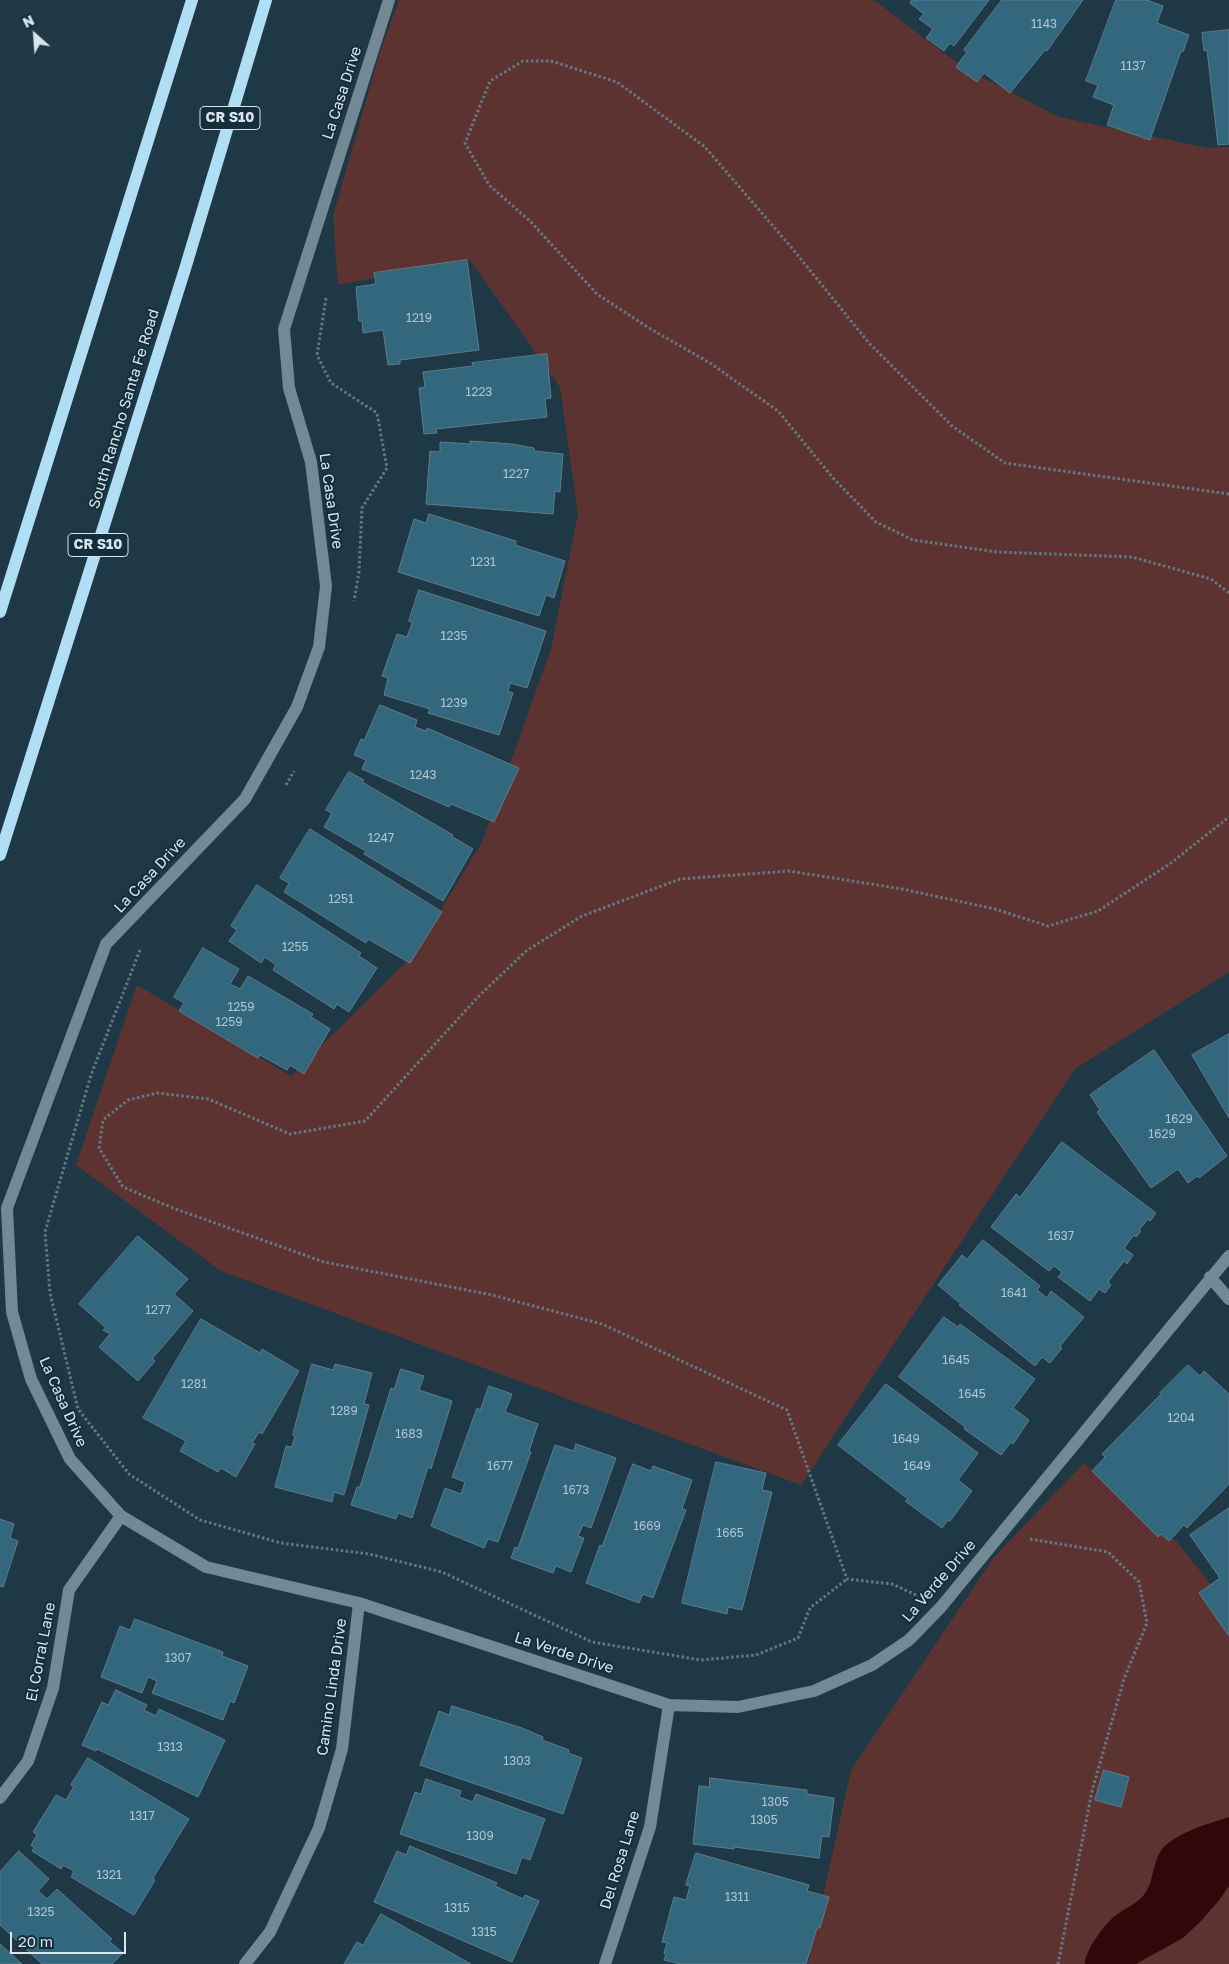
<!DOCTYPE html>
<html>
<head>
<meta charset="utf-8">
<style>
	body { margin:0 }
	#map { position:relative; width:1229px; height:1964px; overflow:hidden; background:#1e3945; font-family:"Golos Text",sans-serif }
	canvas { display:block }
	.north { position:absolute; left:10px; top:10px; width:50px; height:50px; -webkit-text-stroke:4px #142e3a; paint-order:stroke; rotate:334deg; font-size:14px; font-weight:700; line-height:20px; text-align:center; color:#d7e6ee }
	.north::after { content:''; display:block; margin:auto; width:18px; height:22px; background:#d7e6ee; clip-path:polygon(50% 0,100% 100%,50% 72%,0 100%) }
	.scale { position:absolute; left:10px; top:1932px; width:116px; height:22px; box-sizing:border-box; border:2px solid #d7e6ee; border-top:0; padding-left:6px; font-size:15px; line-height:18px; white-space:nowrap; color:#d7e6ee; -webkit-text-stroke:4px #142e3a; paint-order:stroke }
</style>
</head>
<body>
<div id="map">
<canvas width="1229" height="1964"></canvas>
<div class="north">N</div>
<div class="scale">20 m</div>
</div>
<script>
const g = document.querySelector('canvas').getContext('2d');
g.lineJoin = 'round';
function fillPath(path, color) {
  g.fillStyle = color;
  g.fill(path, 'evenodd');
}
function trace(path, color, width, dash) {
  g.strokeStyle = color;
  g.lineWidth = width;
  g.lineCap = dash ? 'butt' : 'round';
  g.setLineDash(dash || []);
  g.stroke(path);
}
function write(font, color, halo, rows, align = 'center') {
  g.font = font + ' "Golos Text",sans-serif';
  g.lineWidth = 4;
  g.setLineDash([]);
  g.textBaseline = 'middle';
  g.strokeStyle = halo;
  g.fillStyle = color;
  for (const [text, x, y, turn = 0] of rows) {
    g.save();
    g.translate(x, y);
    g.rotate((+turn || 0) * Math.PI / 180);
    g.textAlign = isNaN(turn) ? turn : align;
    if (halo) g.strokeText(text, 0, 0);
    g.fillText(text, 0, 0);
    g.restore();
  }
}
const green = new Path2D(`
	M 399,0 L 874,0 L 964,68 L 1059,117 L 1208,148 L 1229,147 L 1229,972 L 1075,1069 L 801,1485 L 221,1271 L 76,1165 L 137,985 L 291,1076 L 414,954 L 482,842 L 551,649 L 578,514 L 560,387 L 470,260 L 338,285 L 333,216 L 380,52 Z
	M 1084,1463 L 1177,1542 L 1229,1607 L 1229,1964 L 808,1964 L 851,1770 L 994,1557 Z`);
const water = new Path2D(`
	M 1229,1817 L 1229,1886 L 1220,1899 L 1202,1920 L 1183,1938 L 1136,1964 L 1085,1964 C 1085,1950 1104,1925 1115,1916 C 1123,1909 1135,1905 1143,1896 C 1156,1881 1151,1858 1166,1845 C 1184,1830 1208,1824 1229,1817 Z`);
const building = new Path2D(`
	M 912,0 L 989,0 L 954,46 L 950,43 L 944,51 L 926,38 L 933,29 L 919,19 L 924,14 L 910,3 Z
	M 1002,0 L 1083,0 L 1047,51 L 1045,50 L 1010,93 L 984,73 L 977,82 L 956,67 L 967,52 L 964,50 Z
	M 1116,0 L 1147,0 L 1163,6 L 1157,23 L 1189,35 L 1183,52 L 1181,51 L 1150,140 L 1107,125 L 1114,105 L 1093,97 L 1098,85 L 1086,81 Z
	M 1229,30 L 1229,144 L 1218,145 L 1207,50 L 1204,51 L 1202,33 Z
	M 467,260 L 479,350 L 400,360 L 400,364 L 388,365 L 383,330 L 363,333 L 362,321 L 359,321 L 356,287 L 376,284 L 374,273 Z
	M 547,354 L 551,398 L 545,399 L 547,417 L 436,429 L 437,433 L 424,434 L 419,388 L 425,387 L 423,372 L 473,366 L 472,363 Z
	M 470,441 L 512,444 L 534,448 L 534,451 L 563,454 L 560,492 L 555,491 L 553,514 L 426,504 L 430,451 L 440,452 L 440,442 L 471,444 Z
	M 429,514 L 516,541 L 515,545 L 565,561 L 554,598 L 546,595 L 539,616 L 398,572 L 414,519 L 426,523 Z
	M 419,590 L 546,631 L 527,688 L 510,683 L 508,691 L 513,693 L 499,735 L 428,713 L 430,709 L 384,695 L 388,678 L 382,676 L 397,634 L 407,637 L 412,623 L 409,621 Z
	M 380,705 L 417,720 L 415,727 L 426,731 L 427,728 L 519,768 L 494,822 L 451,804 L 449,807 L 362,769 L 366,760 L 354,755 L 361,739 L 364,740 Z
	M 349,772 L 364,780 L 362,782 L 453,835 L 451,836 L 473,849 L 443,901 L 364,854 L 366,851 L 324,827 L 332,813 L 326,810 Z
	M 310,829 L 442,912 L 410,963 L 368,939 L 366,943 L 284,892 L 289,883 L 280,878 Z
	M 257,885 L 361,953 L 359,956 L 377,968 L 349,1012 L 337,1004 L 334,1009 L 273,970 L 276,965 L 265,957 L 261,963 L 229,941 L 237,930 L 231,926 Z
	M 203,948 L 239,969 L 230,984 L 240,989 L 248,976 L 313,1014 L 311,1017 L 330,1029 L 304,1074 L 290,1065 L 287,1070 L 260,1055 L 258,1058 L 179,1011 L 184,1003 L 174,997 Z
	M 1229,1034 L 1229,1118 L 1192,1055 Z
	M 1154,1050 L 1227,1156 L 1199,1178 L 1197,1176 L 1188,1183 L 1178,1169 L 1151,1188 L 1097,1112 L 1100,1110 L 1090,1095 Z
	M 1062,1142 L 1156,1213 L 1150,1221 L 1148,1219 L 1139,1230 L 1141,1231 L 1136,1237 L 1134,1235 L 1124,1248 L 1133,1255 L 1127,1264 L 1124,1261 L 1108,1282 L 1111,1285 L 1105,1293 L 1099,1289 L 1090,1301 L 1058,1277 L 1062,1272 L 1054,1266 L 1049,1271 L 991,1227 L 1016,1194 L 1020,1197 Z
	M 138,1236 L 188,1279 L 174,1294 L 193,1311 L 152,1359 L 155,1361 L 138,1381 L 99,1347 L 110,1334 L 103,1330 L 106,1328 L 79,1304 Z
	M 983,1240 L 1040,1286 L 1037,1290 L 1047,1298 L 1051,1291 L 1084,1317 L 1060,1346 L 1062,1348 L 1050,1363 L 1042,1357 L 1035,1366 L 959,1305 L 961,1304 L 938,1285 L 962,1255 L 967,1259 Z
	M 944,1317 L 958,1327 L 960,1324 L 1035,1379 L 1013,1408 L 1029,1420 L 1013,1444 L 1011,1442 L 1001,1455 L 964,1429 L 965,1427 L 899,1377 Z
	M 201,1319 L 260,1353 L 262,1349 L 299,1371 L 262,1434 L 259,1432 L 252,1443 L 255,1444 L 236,1477 L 221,1468 L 218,1472 L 180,1451 L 186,1441 L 143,1418 Z
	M 312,1364 L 333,1370 L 335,1364 L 372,1373 L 364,1404 L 369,1405 L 344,1495 L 334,1492 L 332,1502 L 275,1487 L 286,1446 L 292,1447 L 295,1436 L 293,1435 Z
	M 1188,1365 L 1200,1376 L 1204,1371 L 1229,1394 L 1229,1484 L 1187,1528 L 1184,1525 L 1169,1541 L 1161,1534 L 1158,1537 L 1092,1471 L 1105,1457 L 1102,1454 L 1161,1394 L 1160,1393 Z
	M 401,1369 L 424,1376 L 419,1390 L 452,1401 L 431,1469 L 428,1467 L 412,1518 L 398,1513 L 396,1519 L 351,1505 L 357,1487 L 360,1487 L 391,1388 L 394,1389 Z
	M 886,1384 L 978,1453 L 958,1480 L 972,1491 L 950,1521 L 948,1520 L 942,1528 L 905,1501 L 908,1499 L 838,1445 Z
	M 489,1386 L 512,1394 L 505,1412 L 538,1424 L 529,1451 L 531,1452 L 498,1542 L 488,1539 L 484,1548 L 431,1526 L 445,1488 L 461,1494 L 465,1482 L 452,1477 L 477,1408 L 480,1410 Z
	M 576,1444 L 616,1458 L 591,1528 L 583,1525 L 578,1536 L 584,1538 L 571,1572 L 556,1566 L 553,1573 L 511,1558 L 515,1547 L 518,1548 L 555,1445 L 574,1451 Z
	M 716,1462 L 766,1473 L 762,1490 L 772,1492 L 742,1610 L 728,1607 L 727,1614 L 682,1603 Z
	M 633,1464 L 651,1471 L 653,1466 L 692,1480 L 682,1509 L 686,1510 L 653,1598 L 643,1594 L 639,1603 L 586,1583 L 600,1545 L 602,1546 Z
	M 1229,1508 L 1229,1636 L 1199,1593 L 1220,1578 L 1190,1535 Z
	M 0,1519 L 14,1524 L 10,1538 L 18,1541 L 3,1587 L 0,1586 Z
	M 135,1619 L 223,1652 L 222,1656 L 248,1666 L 234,1703 L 230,1701 L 223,1720 L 152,1693 L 157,1681 L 148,1677 L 142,1693 L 101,1677 L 120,1626 L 130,1630 Z
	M 116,1690 L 147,1705 L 144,1710 L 156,1716 L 159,1709 L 225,1740 L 198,1797 L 97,1749 L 96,1751 L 82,1745 L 102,1702 L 108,1705 Z
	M 452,1706 L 522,1728 L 543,1737 L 542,1740 L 569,1750 L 568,1753 L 582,1758 L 563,1814 L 420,1765 L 439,1711 L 449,1715 Z
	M 88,1758 L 189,1819 L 153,1878 L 155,1880 L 134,1915 L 71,1877 L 74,1871 L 63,1865 L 61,1869 L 32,1851 L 34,1848 L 31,1845 L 37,1835 L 33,1832 L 56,1795 L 66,1800 L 74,1786 L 71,1785 Z
	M 1104,1770 L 1129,1777 L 1121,1807 L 1095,1800 Z
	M 710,1778 L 807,1790 L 807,1794 L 834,1798 L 829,1837 L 822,1836 L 819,1858 L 734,1847 L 734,1849 L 693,1844 L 699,1786 L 709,1787 Z
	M 426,1779 L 461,1791 L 459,1797 L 473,1802 L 476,1794 L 545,1819 L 530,1860 L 522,1857 L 516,1874 L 400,1834 L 415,1792 L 421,1794 Z
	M 410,1846 L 497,1883 L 495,1886 L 523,1899 L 525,1895 L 539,1901 L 512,1962 L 374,1902 L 397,1851 L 406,1855 Z
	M 19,1851 L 49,1879 L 38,1891 L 47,1899 L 57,1889 L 112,1939 L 109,1941 L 123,1953 L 112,1964 L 42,1964 L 0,1925 L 0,1872 Z
	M 696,1853 L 809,1885 L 807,1891 L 829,1897 L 820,1928 L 817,1928 L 806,1964 L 680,1964 L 664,1960 L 666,1954 L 664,1953 L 667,1943 L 662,1942 L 674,1897 L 686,1900 L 690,1886 L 686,1885 Z
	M 381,1914 L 471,1964 L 344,1964 L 357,1942 L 363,1945 Z
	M 0,1944 L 22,1964 L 0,1964 Z`);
const path = new Path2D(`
	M 326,298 L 317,355 L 331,383 L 377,413 L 387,468 L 362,508 L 359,572 L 354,601
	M 1229,494 L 1005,463 L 952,426 L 869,343 L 791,247 L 705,147 L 617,82 L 551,61 L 523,61 L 490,81 L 465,143 L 489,185 L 530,221 L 597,294 L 649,328 L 710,363 L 778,411 L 833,478 L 876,522 L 913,540 L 997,552 L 1132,557 L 1211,579 L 1229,593
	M 286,785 L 294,771
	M 140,950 L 91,1075 L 45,1232 L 50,1293 L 78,1409 L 129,1474 L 200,1520 L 281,1543 L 369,1554 L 442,1572 L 592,1642 L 701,1660 L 756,1655 L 798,1638 L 810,1608 L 847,1579
	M 1030,1539 L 1108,1552 L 1139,1582 L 1147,1623 L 1124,1679 L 1092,1791 L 1058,1964
	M 916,1595 L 892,1584 L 847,1579 L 787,1410 L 602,1324 L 492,1295 L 324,1262 L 173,1208 L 123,1187 L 99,1148 L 103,1120 L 128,1100 L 157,1093 L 208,1099 L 290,1134 L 365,1121 L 476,999 L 526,951 L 582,916 L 680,879 L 789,871 L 902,889 L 995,909 L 1048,926 L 1098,911 L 1171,863 L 1229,817`);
const minor = new Path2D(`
	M 389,0 L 284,329 L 289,388 L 311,462 L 326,586 L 319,647 L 297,707 L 245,799 L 106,944 L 7,1208 L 12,1312 L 31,1379 L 70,1459 L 121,1516 L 206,1567 L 359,1603 L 669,1705 L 738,1707 L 814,1691 L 872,1665 L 909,1640 L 941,1607 L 1229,1256
	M 1210,1277 L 1229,1299
	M 0,1798 L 28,1761 L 53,1688 L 69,1590 L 121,1516
	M 245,1964 L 270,1932 L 319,1828 L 342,1749 L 359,1603
	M 605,1964 L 650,1827 L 669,1705`);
const major = new Path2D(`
	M 0,612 L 192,0
	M 0,855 L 185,269 L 266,0`);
const numberNames = [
	["1143",1044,24],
	["1137",1133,66],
	["1219",419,318],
	["1223",479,392],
	["1227",516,474],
	["1231",483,562],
	["1235",454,636],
	["1239",454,703],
	["1243",423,775],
	["1247",381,838],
	["1251",341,899],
	["1255",295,947],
	["1259",241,1007],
	["1259",229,1022],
	["1629",1179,1119],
	["1629",1162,1134],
	["1637",1061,1236],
	["1641",1014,1293],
	["1277",158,1310],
	["1645",956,1360],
	["1281",194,1384],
	["1645",972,1394],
	["1289",344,1411],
	["1204",1181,1418],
	["1683",409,1434],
	["1649",906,1439],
	["1677",500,1466],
	["1649",917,1466],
	["1673",576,1490],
	["1669",647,1526],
	["1665",730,1533],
	["1307",178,1658],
	["1313",170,1747],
	["1303",517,1761],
	["1305",775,1802],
	["1317",142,1816],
	["1305",764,1820],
	["1309",480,1836],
	["1321",109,1875],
	["1311",737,1897],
	["1315",457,1908],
	["1325",41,1912],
	["1315",484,1932]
];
const shields = [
	[230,118,60],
	[98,545,60]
];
const shieldNames = [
	["CR S10",230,118],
	["CR S10",98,545]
];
const streetNames = [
	["La Casa Drive",342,93,-72],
	["South Rancho Santa Fe Road",124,409,-73],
	["La Casa Drive",331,501,82],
	["La Casa Drive",150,875,-47],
	["La Casa Drive",63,1402,66],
	["La Verde Drive",939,1581,-49],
	["El Corral Lane",41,1652,-79],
	["La Verde Drive",564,1653,18],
	["Camino Linda Drive",332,1687,-82],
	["Del Rosa Lane",620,1860,-73]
];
fillPath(green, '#5d3331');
fillPath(water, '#310809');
fillPath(building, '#32677e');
trace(building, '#5f7c89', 1);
trace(path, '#637984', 3, [2.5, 2.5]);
trace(minor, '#738994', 12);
trace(major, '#b0def4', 12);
write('12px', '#aec6d2', null, numberNames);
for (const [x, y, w] of shields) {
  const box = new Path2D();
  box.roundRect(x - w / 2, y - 11.5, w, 23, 4);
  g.fillStyle = '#142e3a';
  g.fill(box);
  trace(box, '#d7e6ee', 1);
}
write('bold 14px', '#d7e6ee', null, shieldNames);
write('15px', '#d7e6ee', '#142e3a', streetNames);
</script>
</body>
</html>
